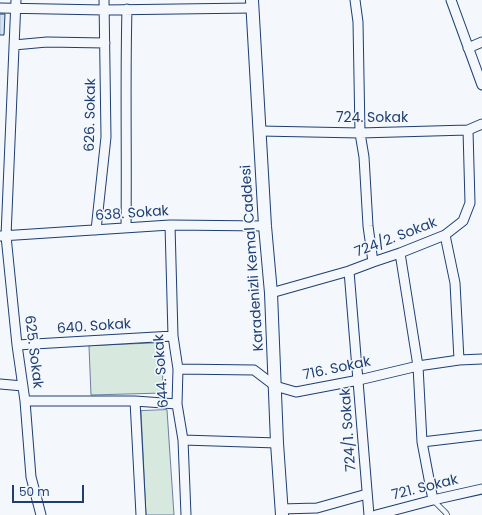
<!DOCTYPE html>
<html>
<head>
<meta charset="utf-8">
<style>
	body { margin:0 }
	#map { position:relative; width:482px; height:515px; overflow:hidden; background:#f4f7fb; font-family:Poppins,sans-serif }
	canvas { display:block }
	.scale { position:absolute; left:12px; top:485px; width:72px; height:18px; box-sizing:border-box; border:2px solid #1d3f73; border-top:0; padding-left:5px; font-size:12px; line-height:14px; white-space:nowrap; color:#1d3f73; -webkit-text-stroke:3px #f4f7fb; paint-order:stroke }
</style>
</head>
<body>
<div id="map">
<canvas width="482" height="515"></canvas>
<div class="scale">50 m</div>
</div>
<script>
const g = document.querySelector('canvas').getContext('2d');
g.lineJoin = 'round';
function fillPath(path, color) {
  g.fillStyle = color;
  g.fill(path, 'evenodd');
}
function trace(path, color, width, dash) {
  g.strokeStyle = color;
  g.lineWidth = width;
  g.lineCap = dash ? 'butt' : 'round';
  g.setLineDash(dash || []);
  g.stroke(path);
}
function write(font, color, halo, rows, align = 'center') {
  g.font = font + ' Poppins,sans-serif';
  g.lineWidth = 3;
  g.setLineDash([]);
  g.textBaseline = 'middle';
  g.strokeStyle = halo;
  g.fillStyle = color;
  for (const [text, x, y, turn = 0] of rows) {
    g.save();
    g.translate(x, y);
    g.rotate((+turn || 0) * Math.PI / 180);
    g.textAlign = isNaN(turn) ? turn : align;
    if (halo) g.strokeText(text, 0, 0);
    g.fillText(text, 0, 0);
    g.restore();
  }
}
const green = new Path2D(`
	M 162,343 L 163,393 L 91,395 L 89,346 Z
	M 167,410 L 174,515 L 146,515 L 141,411 Z`);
const building = new Path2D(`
	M 0,14 L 5,14 L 4,35 L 0,35 Z`);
const lane = new Path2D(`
	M 433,500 L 446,513 L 447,515`);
const street = new Path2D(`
	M 16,0 L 6,236 L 17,345 L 25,401 L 31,477 L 41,515
	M 355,0 L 358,22 L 360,133 L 364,157 L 368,226 L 373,262
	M 451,0 L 482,85
	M 0,8 L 104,10 L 252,8
	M 14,45 L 47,42 L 105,43
	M 468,48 L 482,42
	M 260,131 L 360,133 L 468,130 L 482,124
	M 170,225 L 173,336 L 178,369 L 177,404 L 183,440 L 186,515
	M 126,228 C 127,155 125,82 127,9
	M 96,230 L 106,137 L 104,0
	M 445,235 L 455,283 L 459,360
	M 1,236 L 170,225 L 265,226
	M 400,253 L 418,366 L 422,442 L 433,500
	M 349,271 L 369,515
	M 271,293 L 349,271 L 373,262 L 400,253 L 445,235 L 463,221 L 470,203 L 468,130
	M 17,345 L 173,336
	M 178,369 L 254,370 L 275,386 L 296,392 L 359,380 L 418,366 L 459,360 L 482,359
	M 0,384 L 23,386
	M 25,401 L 135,401 L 177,404
	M 135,401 L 141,515
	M 183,440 L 277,443
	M 422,442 L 482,435
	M 281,509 L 317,508 L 367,494
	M 376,515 L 433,500 L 482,489`);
const secondary = new Path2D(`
	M 252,0 L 265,226 L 271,293 L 277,443 L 282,515`);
const streetNames = [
	["626. Sokak",91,115,-89],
	["724. Sokak",372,118],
	["638. Sokak",132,214,-4],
	["724/2. Sokak",396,238,-21],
	["Karadenizli Kemal Caddesi",253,258,-94],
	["640. Sokak",94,327,-4],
	["625. Sokak",33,352,83],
	["716. Sokak",337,369,-12],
	["644. Sokak",162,371,-94],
	["724/1. Sokak",349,430,-94],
	["721. Sokak",425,488,-14]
];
fillPath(green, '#d7e8df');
trace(green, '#687fa3', 1);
fillPath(building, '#d5e0f0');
trace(building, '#1d3f73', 1);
trace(lane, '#1d3f73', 6);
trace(street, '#1d3f73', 11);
trace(secondary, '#1d3f73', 14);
trace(lane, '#f4f7fb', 4.5);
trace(street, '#f4f7fb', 9);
trace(secondary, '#f4f7fb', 12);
write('14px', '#1d3f73', '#f4f7fb', streetNames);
</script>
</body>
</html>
